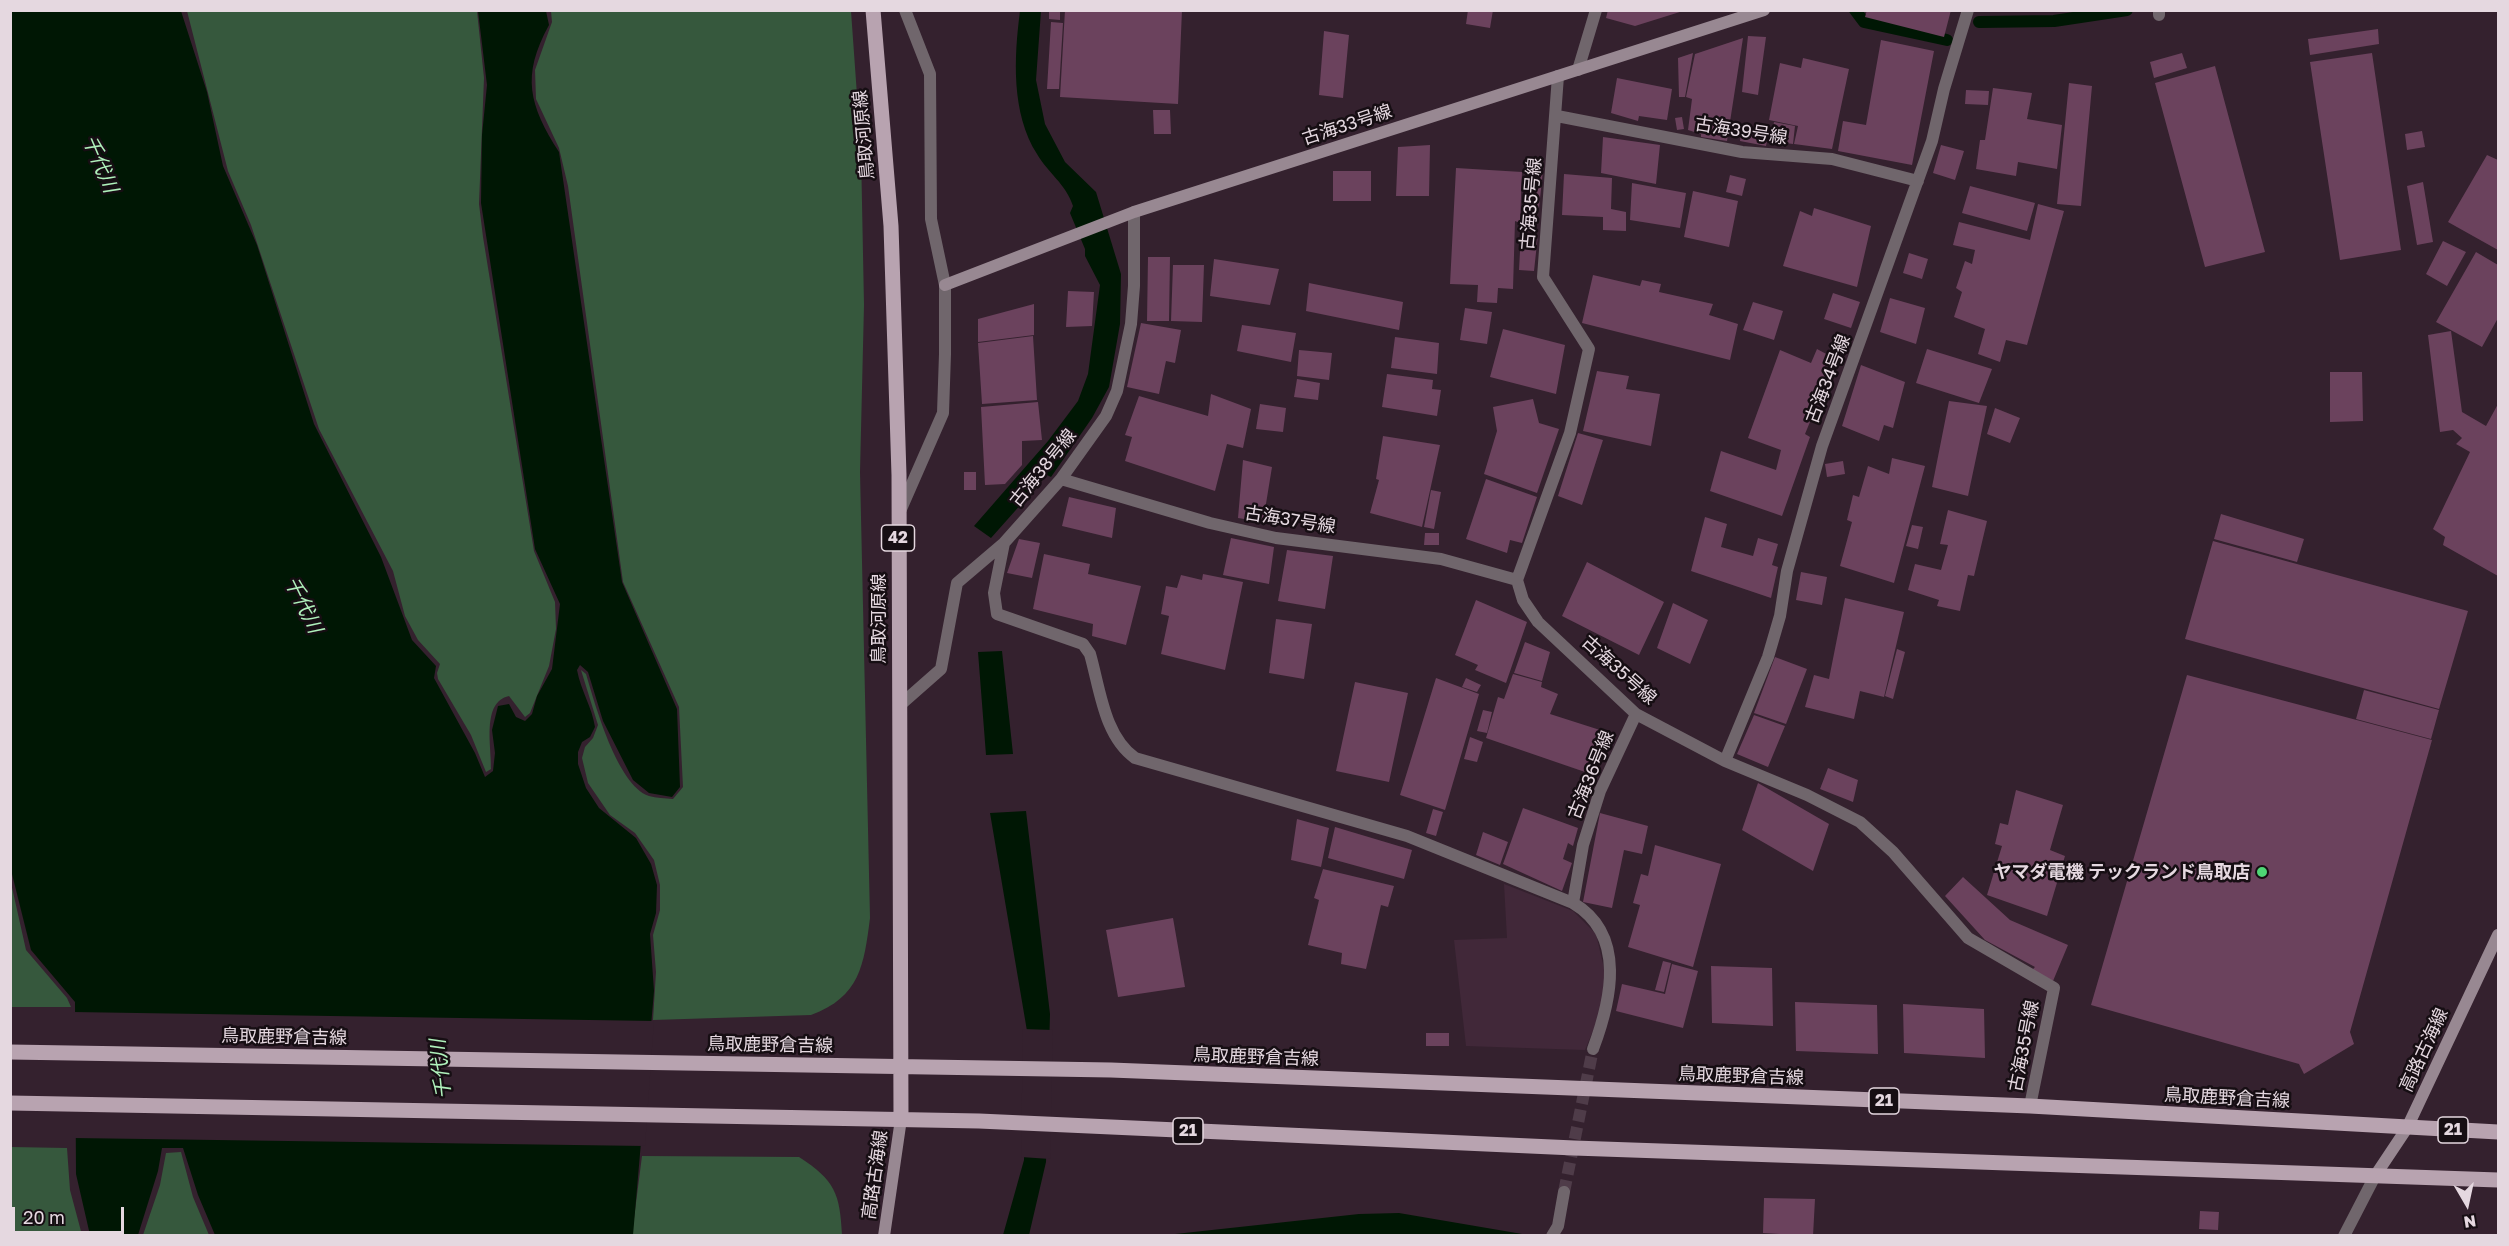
<!DOCTYPE html>
<html>
<head>
<meta charset="utf-8">
<style>
	body { margin:0 }
	#map { position:relative; width:2509px; height:1246px; overflow:hidden; background:#34212e; font-family:"Golos Text",sans-serif }
	canvas { display:block }
	.frame { position:absolute; inset:0; border:12px solid #e5d8e0; pointer-events:none }
	.north { position:absolute; left:2437px; top:1174px; width:60px; height:60px; -webkit-text-stroke:4px #160e13; paint-order:stroke; rotate:171deg; font-size:16px; font-weight:700; line-height:24px; text-align:center; color:#e5d8e0 }
	.north::after { content:''; display:block; margin:auto; width:21px; height:27px; background:#e5d8e0; clip-path:polygon(50% 0,100% 100%,50% 72%,0 100%) }
	.scale { position:absolute; left:12px; top:1207px; width:112px; height:27px; box-sizing:border-box; border:3px solid #e5d8e0; border-top:0; padding-left:8px; font-size:18px; line-height:21px; white-space:nowrap; color:#e5d8e0; -webkit-text-stroke:4px #160e13; paint-order:stroke }
</style>
</head>
<body>
<div id="map">
<canvas width="2509" height="1246"></canvas>
<div class="frame"></div>
<div class="north">N</div>
<div class="scale">20 m</div>
</div>
<script>
const g = document.querySelector('canvas').getContext('2d');
g.lineJoin = 'round';
function fillPath(path, color) {
  g.fillStyle = color;
  g.fill(path, 'evenodd');
}
function trace(path, color, width, dash) {
  g.strokeStyle = color;
  g.lineWidth = width;
  g.lineCap = dash ? 'butt' : 'round';
  g.setLineDash(dash || []);
  g.stroke(path);
}
function write(font, color, halo, rows, align = 'center') {
  g.font = font + ' "Golos Text","Noto Sans JP",sans-serif';
  g.lineWidth = 5;
  g.setLineDash([]);
  g.textBaseline = 'middle';
  g.strokeStyle = halo;
  g.fillStyle = color;
  for (const [text, x, y, turn = 0] of rows) {
    g.save();
    g.translate(x, y);
    g.rotate((+turn || 0) * Math.PI / 180);
    g.textAlign = isNaN(turn) ? turn : align;
    if (halo) g.strokeText(text, 0, 0);
    g.fillText(text, 0, 0);
    g.restore();
  }
}
const built = new Path2D(`
	M 1504,884 L 1573,911 L 1596,934 L 1606,977 L 1602,1009 L 1585,1050 L 1466,1046 L 1454,940 L 1507,938 Z`);
const green = new Path2D(`
	M 187,11 L 477,11 L 484,78 L 479,204 L 483,237 L 534,551 L 555,602 L 556,629 L 549,666 L 530,713 L 525,717 L 509,696 C 481,702 492,748 491,769 L 486,772 L 471,735 L 438,679 L 437,673 L 440,664 L 418,640 L 405,616 L 393,571 L 319,429 L 251,225 L 228,171 Z
	M 551,11 L 851,11 L 861,151 L 864,305 L 860,472 L 870,918 C 864,965 860,997 811,1015 L 653,1020 L 656,972 L 653,935 L 660,910 L 660,885 L 654,860 L 635,833 L 610,815 L 588,783 L 582,758 L 585,747 L 593,738 L 598,725 L 581,670 L 586,674 C 595,704 617,785 649,796 C 656,798 665,798 673,799 L 683,787 L 679,707 L 623,582 L 568,186 L 559,148 L 536,99 L 535,70 L 552,22 Z
	M 11,883 L 26,950 L 67,998 L 71,1007 L 11,1007 Z
	M 11,1147 L 67,1148 L 70,1190 L 82,1235 L 11,1235 Z
	M 181,1152 L 193,1197 L 209,1235 L 143,1235 L 160,1185 L 166,1153 Z
	M 642,1156 L 799,1157 C 835,1180 840,1194 842,1235 L 632,1234 Z`);
const water = new Path2D(`
	M 10,11 L 181,11 L 207,92 L 223,166 L 257,245 L 314,424 L 381,557 L 412,640 L 436,666 L 434,678 L 475,753 L 485,777 L 493,771 L 495,753 L 492,730 L 498,706 L 509,704 L 516,717 L 525,721 L 532,714 L 537,696 L 552,669 L 560,604 L 535,549 L 481,203 L 482,135 L 487,85 L 478,11 L 546,11 L 549,25 C 521,76 529,105 559,152 L 622,582 L 677,709 L 680,787 L 672,797 L 649,793 L 633,780 L 603,721 L 588,672 L 580,665 L 577,670 C 581,691 592,707 595,727 L 590,737 L 582,742 L 578,752 L 578,764 L 586,788 L 599,808 L 636,838 L 651,864 L 657,885 L 656,913 L 650,934 L 654,991 L 633,1235 L 215,1235 L 198,1195 L 183,1148 L 162,1148 L 158,1171 L 138,1235 L 90,1235 L 76,1174 L 75,1002 L 31,950 L 11,870 Z
	M 1020,11 L 1041,11 L 1036,80 L 1045,124 L 1065,162 L 1096,192 L 1121,274 L 1120,324 L 1109,387 L 1092,418 L 1051,477 L 1047,475 L 991,538 L 974,526 L 1048,441 L 1078,401 L 1088,374 L 1100,285 L 1085,256 L 1085,249 L 1070,213 L 1073,206 C 1066,184 1048,173 1037,154 C 1011,113 1014,57 1020,11 Z
	M 1002,651 L 1013,754 L 986,755 L 978,652 Z
	M 1026,811 L 1050,1014 L 1046,1162 L 1029,1235 L 1003,1235 L 1024,1160 L 1027,1031 L 990,813 Z
	M 1399,1213 L 1528,1235 L 1166,1235 L 1359,1214 Z`);
const pier = new Path2D(`
	M 73,1012 L 654,1021 L 645,1146 L 73,1138 Z
	M 1023,1029 L 1053,1030 L 1050,1159 L 1021,1157 Z`);
const stream = new Path2D(`
	M 1855,10 L 1864,22 L 1947,40
	M 1979,22 L 2054,21 L 2127,10`);
const building = new Path2D(`
	M 1049,10 L 1060,10 L 1060,20 L 1049,19 Z
	M 1065,10 L 1182,10 L 1178,104 L 1060,97 Z
	M 1468,10 L 1493,10 L 1490,28 L 1466,24 Z
	M 1608,10 L 1683,10 L 1683,11 L 1635,26 L 1606,18 Z
	M 1867,10 L 1951,10 L 1944,37 L 1865,17 Z
	M 1051,22 L 1063,23 L 1059,89 L 1047,89 Z
	M 2378,29 L 2379,44 L 2310,55 L 2308,39 Z
	M 1324,31 L 1349,35 L 1343,98 L 1319,95 Z
	M 1748,36 L 1766,37 L 1758,95 L 1742,92 Z
	M 1743,38 L 1727,141 L 1701,137 L 1701,134 L 1688,130 L 1692,99 L 1686,97 L 1695,54 Z
	M 1881,40 L 1934,51 L 1912,165 L 1838,151 L 1843,121 L 1866,125 Z
	M 1693,53 L 1685,97 L 1679,97 L 1678,58 Z
	M 2182,53 L 2187,68 L 2154,78 L 2150,62 Z
	M 2372,53 L 2401,250 L 2340,260 L 2310,62 Z
	M 1803,58 L 1849,69 L 1832,149 L 1794,144 L 1798,126 L 1769,120 L 1780,63 L 1801,68 Z
	M 2215,66 L 2265,252 L 2205,267 L 2155,83 Z
	M 1617,78 L 1672,89 L 1667,120 L 1639,116 L 1638,121 L 1611,113 Z
	M 2069,83 L 2092,86 L 2081,206 L 2057,204 Z
	M 1993,88 L 2032,93 L 2027,119 L 2062,125 L 2057,169 L 2018,162 L 2016,176 L 1976,169 L 1980,140 L 1985,140 Z
	M 1966,90 L 1989,91 L 1988,105 L 1965,104 Z
	M 1153,110 L 1170,110 L 1171,134 L 1154,134 Z
	M 1682,117 L 1684,129 L 1677,130 L 1675,118 Z
	M 1774,122 L 1795,126 L 1793,144 L 1771,141 Z
	M 1742,126 L 1769,131 L 1766,146 L 1740,141 Z
	M 2422,131 L 2425,147 L 2407,150 L 2405,134 Z
	M 1603,137 L 1660,145 L 1656,184 L 1601,173 Z
	M 1430,145 L 1429,196 L 1396,196 L 1398,147 Z
	M 1941,145 L 1964,151 L 1955,180 L 1933,173 Z
	M 2487,155 L 2498,160 L 2498,250 L 2448,222 Z
	M 1456,168 L 1522,172 L 1520,223 L 1515,221 L 1513,289 L 1498,288 L 1497,303 L 1477,302 L 1478,285 L 1450,284 Z
	M 1534,170 L 1543,170 L 1539,208 L 1530,207 Z
	M 1333,171 L 1371,171 L 1371,201 L 1333,201 Z
	M 1564,174 L 1612,178 L 1611,209 L 1626,212 L 1626,231 L 1603,230 L 1603,217 L 1562,215 Z
	M 1730,175 L 1746,179 L 1742,196 L 1726,192 Z
	M 2423,182 L 2433,242 L 2417,245 L 2407,186 Z
	M 1632,183 L 1686,193 L 1680,228 L 1630,220 Z
	M 1970,186 L 2035,203 L 2027,231 L 1962,213 Z
	M 1693,191 L 1738,201 L 1729,247 L 1684,237 Z
	M 2038,204 L 2064,211 L 2027,345 L 2006,340 L 2000,362 L 1978,354 L 1985,329 L 1954,317 L 1962,292 L 1956,288 L 1965,261 L 1972,264 L 1975,250 L 1953,245 L 1959,222 L 2030,240 Z
	M 1814,208 L 1871,226 L 1857,287 L 1783,266 L 1800,211 L 1812,216 Z
	M 1521,233 L 1538,234 L 1534,271 L 1519,270 Z
	M 2443,241 L 2466,252 L 2447,286 L 2426,274 Z
	M 2476,252 L 2498,265 L 2498,318 L 2482,347 L 2436,322 Z
	M 1909,253 L 1928,259 L 1922,279 L 1903,273 Z
	M 1148,257 L 1170,257 L 1169,321 L 1147,321 Z
	M 1214,259 L 1279,269 L 1270,305 L 1210,296 Z
	M 1173,265 L 1204,265 L 1202,322 L 1171,321 Z
	M 1593,275 L 1640,286 L 1642,280 L 1661,284 L 1659,292 L 1713,304 L 1709,315 L 1738,324 L 1730,360 L 1582,323 Z
	M 1309,283 L 1403,302 L 1399,330 L 1306,311 Z
	M 1068,291 L 1094,292 L 1092,326 L 1066,327 Z
	M 1833,293 L 1860,302 L 1851,328 L 1824,319 Z
	M 1890,298 L 1925,308 L 1916,344 L 1880,332 Z
	M 1753,302 L 1783,311 L 1774,340 L 1743,330 Z
	M 1034,304 L 1034,335 L 978,342 L 978,319 Z
	M 1465,308 L 1492,312 L 1487,344 L 1460,340 Z
	M 1141,323 L 1181,330 L 1175,363 L 1166,361 L 1159,394 L 1127,387 Z
	M 1242,325 L 1296,333 L 1291,362 L 1237,351 Z
	M 1503,329 L 1565,345 L 1556,394 L 1490,377 Z
	M 2451,331 L 2462,412 L 2486,426 L 2498,404 L 2498,576 L 2443,545 L 2445,537 L 2433,529 L 2470,452 L 2456,444 L 2462,438 L 2453,430 L 2440,432 L 2428,335 Z
	M 1033,336 L 1037,400 L 982,404 L 978,343 Z
	M 1395,337 L 1439,343 L 1437,374 L 1391,368 Z
	M 1817,349 L 1830,356 L 1824,368 L 1831,371 L 1805,434 L 1810,437 L 1782,516 L 1710,491 L 1721,451 L 1776,470 L 1781,450 L 1748,438 L 1780,350 L 1811,363 Z
	M 1927,349 L 1992,369 L 1979,403 L 1916,383 Z
	M 1299,350 L 1332,353 L 1329,380 L 1297,376 Z
	M 1861,365 L 1905,382 L 1893,428 L 1884,425 L 1879,441 L 1842,426 Z
	M 1597,371 L 1629,376 L 1626,389 L 1660,394 L 1651,446 L 1583,431 Z
	M 2330,372 L 2362,372 L 2363,421 L 2330,422 Z
	M 1387,374 L 1433,380 L 1432,389 L 1441,390 L 1437,416 L 1382,407 Z
	M 1297,379 L 1320,383 L 1318,400 L 1294,397 Z
	M 1211,394 L 1251,409 L 1243,448 L 1227,444 L 1215,491 L 1125,461 L 1132,437 L 1125,435 L 1139,396 L 1208,416 Z
	M 1533,399 L 1539,423 L 1559,429 L 1537,493 L 1484,474 L 1497,431 L 1493,407 Z
	M 1949,401 L 1987,406 L 1968,496 L 1932,487 Z
	M 1038,402 L 1042,440 L 1022,441 L 1022,465 L 1005,484 L 985,485 L 981,407 Z
	M 1260,404 L 1286,408 L 1283,432 L 1256,429 Z
	M 1995,408 L 2020,418 L 2010,443 L 1987,434 Z
	M 1578,433 L 1603,440 L 1582,505 L 1558,496 Z
	M 1383,436 L 1440,445 L 1422,527 L 1370,513 L 1379,480 L 1376,479 Z
	M 1892,458 L 1925,466 L 1894,583 L 1840,566 L 1852,522 L 1847,520 L 1853,495 L 1859,497 L 1868,466 L 1889,474 Z
	M 1243,460 L 1272,467 L 1263,522 L 1238,518 Z
	M 1843,461 L 1845,474 L 1827,477 L 1825,464 Z
	M 964,472 L 976,472 L 976,490 L 964,490 Z
	M 1486,479 L 1537,497 L 1522,543 L 1510,540 L 1507,553 L 1466,539 Z
	M 1431,490 L 1441,492 L 1434,529 L 1424,527 Z
	M 1069,497 L 1116,508 L 1112,538 L 1062,526 Z
	M 1948,510 L 1987,521 L 1974,576 L 1968,575 L 1960,611 L 1937,606 L 1939,600 L 1908,590 L 1915,564 L 1941,570 L 1948,545 L 1940,544 Z
	M 2221,514 L 2304,539 L 2297,562 L 2214,539 Z
	M 1705,517 L 1727,524 L 1721,547 L 1753,556 L 1758,538 L 1778,544 L 1772,565 L 1778,567 L 1771,598 L 1691,571 Z
	M 1912,525 L 1923,527 L 1918,549 L 1906,546 Z
	M 1425,533 L 1439,533 L 1439,545 L 1424,545 Z
	M 1231,538 L 1274,547 L 1269,584 L 1223,575 Z
	M 1019,539 L 1040,543 L 1032,578 L 1007,573 Z
	M 2213,541 L 2468,611 L 2439,709 L 2185,639 Z
	M 1287,550 L 1333,556 L 1325,609 L 1278,601 Z
	M 1044,554 L 1090,564 L 1088,574 L 1141,586 L 1126,645 L 1092,636 L 1093,624 L 1033,609 Z
	M 1587,562 L 1664,602 L 1639,655 L 1562,616 Z
	M 1801,572 L 1827,577 L 1822,605 L 1796,600 Z
	M 1203,574 L 1243,582 L 1225,670 L 1161,654 L 1169,616 L 1161,614 L 1166,586 L 1177,588 L 1181,575 L 1202,580 Z
	M 1845,598 L 1904,612 L 1884,697 L 1860,691 L 1854,719 L 1805,707 L 1814,675 L 1829,679 Z
	M 1476,600 L 1527,622 L 1506,683 L 1475,670 L 1478,665 L 1455,655 Z
	M 1673,603 L 1708,620 L 1690,664 L 1657,648 Z
	M 1276,619 L 1312,624 L 1304,679 L 1269,673 Z
	M 1525,642 L 1550,652 L 1542,681 L 1514,673 Z
	M 1897,649 L 1905,652 L 1893,699 L 1885,696 Z
	M 1775,657 L 1807,669 L 1786,724 L 1754,713 Z
	M 1513,674 L 1542,682 L 1541,687 L 1558,694 L 1550,714 L 1600,730 L 1585,772 L 1486,738 L 1498,697 L 1504,699 Z
	M 2187,675 L 2432,740 L 2350,1032 L 2354,1044 L 2304,1074 L 2299,1064 L 2091,1005 Z
	M 1436,678 L 1479,694 L 1445,810 L 1400,795 Z
	M 1466,678 L 1481,685 L 1477,692 L 1462,687 Z
	M 1355,682 L 1408,693 L 1389,782 L 1336,771 Z
	M 2364,690 L 2439,710 L 2431,739 L 2356,719 Z
	M 1483,710 L 1492,712 L 1487,733 L 1477,731 Z
	M 1754,715 L 1785,726 L 1768,767 L 1737,754 Z
	M 1470,737 L 1483,742 L 1477,762 L 1464,759 Z
	M 1828,768 L 1858,780 L 1853,802 L 1820,789 Z
	M 1758,783 L 1829,824 L 1813,871 L 1742,830 Z
	M 2016,790 L 2063,805 L 2050,850 L 2065,856 L 2047,916 L 1987,895 L 2002,846 L 1995,844 L 2000,823 L 2008,825 Z
	M 1523,808 L 1578,828 L 1573,846 L 1568,843 L 1563,859 L 1572,863 L 1562,891 L 1503,864 Z
	M 1433,809 L 1443,812 L 1436,836 L 1426,833 Z
	M 1600,813 L 1648,826 L 1642,854 L 1624,850 L 1612,908 L 1583,902 Z
	M 1297,819 L 1329,828 L 1321,867 L 1291,860 Z
	M 1335,827 L 1412,850 L 1404,879 L 1328,858 Z
	M 1483,832 L 1508,842 L 1500,865 L 1476,855 Z
	M 1655,845 L 1721,864 L 1693,967 L 1628,947 L 1640,905 L 1633,903 L 1641,874 L 1648,876 Z
	M 1323,869 L 1394,886 L 1388,907 L 1381,905 L 1366,969 L 1341,964 L 1342,953 L 1308,945 L 1319,900 L 1314,898 Z
	M 1963,877 L 2010,920 L 2068,945 L 2053,981 L 2032,970 L 2035,967 L 1985,940 L 1945,896 Z
	M 1173,918 L 1185,987 L 1118,997 L 1106,930 Z
	M 1663,961 L 1671,963 L 1664,992 L 1655,990 Z
	M 1672,964 L 1698,971 L 1683,1028 L 1616,1011 L 1622,984 L 1665,994 Z
	M 1711,966 L 1772,968 L 1773,1026 L 1712,1023 Z
	M 1795,1002 L 1877,1005 L 1878,1054 L 1796,1051 Z
	M 1903,1004 L 1984,1009 L 1985,1058 L 1904,1053 Z
	M 1426,1033 L 1449,1033 L 1449,1046 L 1426,1046 Z
	M 1764,1198 L 1815,1199 L 1813,1236 L 1763,1233 Z
	M 2200,1211 L 2219,1212 L 2218,1230 L 2199,1229 Z`);
const streetTunnel = new Path2D(`
	M 1564,1192 L 1593,1049`);
const street = new Path2D(`
	M 2159,15 L 2159,10
	M 1578,70 L 1596,10
	M 1558,76 L 1543,277 L 1589,349 L 1570,433 L 1517,580 L 1523,600 L 1538,622 L 1636,714 L 1725,761 L 1807,795 L 1860,822 L 1893,852 L 1968,938 L 2054,988 L 2030,1106
	M 1557,116 L 1742,152 L 1832,159 L 1918,181
	M 1061,479 L 1210,523 L 1276,538 L 1441,559 L 1517,580
	M 901,509 L 943,413 L 945,354 L 945,285 L 931,219 L 930,74 L 905,10
	M 1004,543 L 994,593 L 997,614 L 1083,644 L 1090,654 C 1100,689 1104,736 1135,758 L 1407,836 L 1573,903
	M 899,706 L 941,669 L 957,583 L 1004,543 L 1061,479 L 1106,416 L 1117,391 L 1131,324 L 1134,286 L 1134,212
	M 1725,761 L 1768,657 L 1780,616 L 1787,571 L 1822,446 L 1932,141 L 1944,89 L 1968,10
	M 1593,1049 C 1611,1001 1627,935 1573,903 L 1583,845 L 1600,791 L 1636,714
	M 1552,1236 L 1558,1226 L 1564,1192
	M 2344,1236 L 2375,1176`);
const secondary = new Path2D(`
	M 945,285 L 1134,212 L 1764,10
	M 2375,1176 L 2407,1128 L 2498,935
	M 884,1236 L 901,1119`);
const primary = new Path2D(`
	M 873,10 L 891,226 L 899,475 L 901,1119
	M 10,1052 L 1111,1070 L 2030,1106 L 2498,1132
	M 10,1103 L 979,1121 L 1574,1148 L 2498,1180`);
const markers = [
	[2262,872,6,"#4ed675"]
];
const shields = [
	[898,538,33],
	[1884,1101,30],
	[2453,1130,30],
	[1188,1131,30]
];
const shieldNames = [
	["42",898,538],
	["21",1884,1101],
	["21",2453,1130],
	["21",1188,1131]
];
const streetNames = [
	["古海33号線",1347,125,-18],
	["古海39号線",1741,131,9],
	["鳥取河原線",864,135,-95],
	["古海35号線",1531,204,-85],
	["古海34号線",1828,379,-69],
	["古海38号線",1043,468,-51],
	["古海37号線",1290,520,9],
	["鳥取河原線",879,619,-90],
	["古海35号線",1619,670,42],
	["古海36号線",1591,775,-68],
	["鳥取鹿野倉吉線",284,1037,1],
	["鳥取鹿野倉吉線",770,1045,1],
	["古海35号線",2024,1046,-79],
	["高路古海線",2424,1050,-65],
	["鳥取鹿野倉吉線",1256,1057,2],
	["鳥取鹿野倉吉線",1741,1076,2],
	["鳥取鹿野倉吉線",2227,1098,3],
	["高路古海線",875,1175,-82]
];
const poiNames = [
	["ヤマダ電機 テックランド鳥取店",2250,872]
];
const waterNames = [
	["千代川",100,164,67],
	["千代川",303,605,64],
	["千代川",441,1069,-96]
];
fillPath(built, '#412839');
fillPath(green, '#36583d');
fillPath(water, '#001704');
fillPath(pier, '#34212e');
trace(stream, '#001704', 12);
fillPath(building, '#6b425d');
trace(streetTunnel, '#4f3c49', 12, [12, 6]);
trace(street, '#70666c', 12);
trace(secondary, '#988892', 12);
trace(primary, '#b8a3b0', 15);
for (const [x, y, r, color] of markers) {
  const dot = new Path2D();
  dot.arc(x, y, r, 0, 2 * Math.PI);
  g.fillStyle = color;
  g.fill(dot);
  trace(dot, '#160e13', 2);
}
for (const [x, y, w] of shields) {
  const box = new Path2D();
  box.roundRect(x - w / 2, y - 13, w, 26, 4.5);
  g.fillStyle = '#160e13';
  g.fill(box);
  trace(box, '#e5d8e0', 1.5);
}
write('bold 16px', '#e5d8e0', null, shieldNames);
write('18px', '#e5d8e0', '#160e13', streetNames);
write('bold 18px', '#e5d8e0', '#160e13', poiNames, 'right');
write('italic 20px', '#aff1bb', '#160e13', waterNames);
</script>
</body>
</html>
